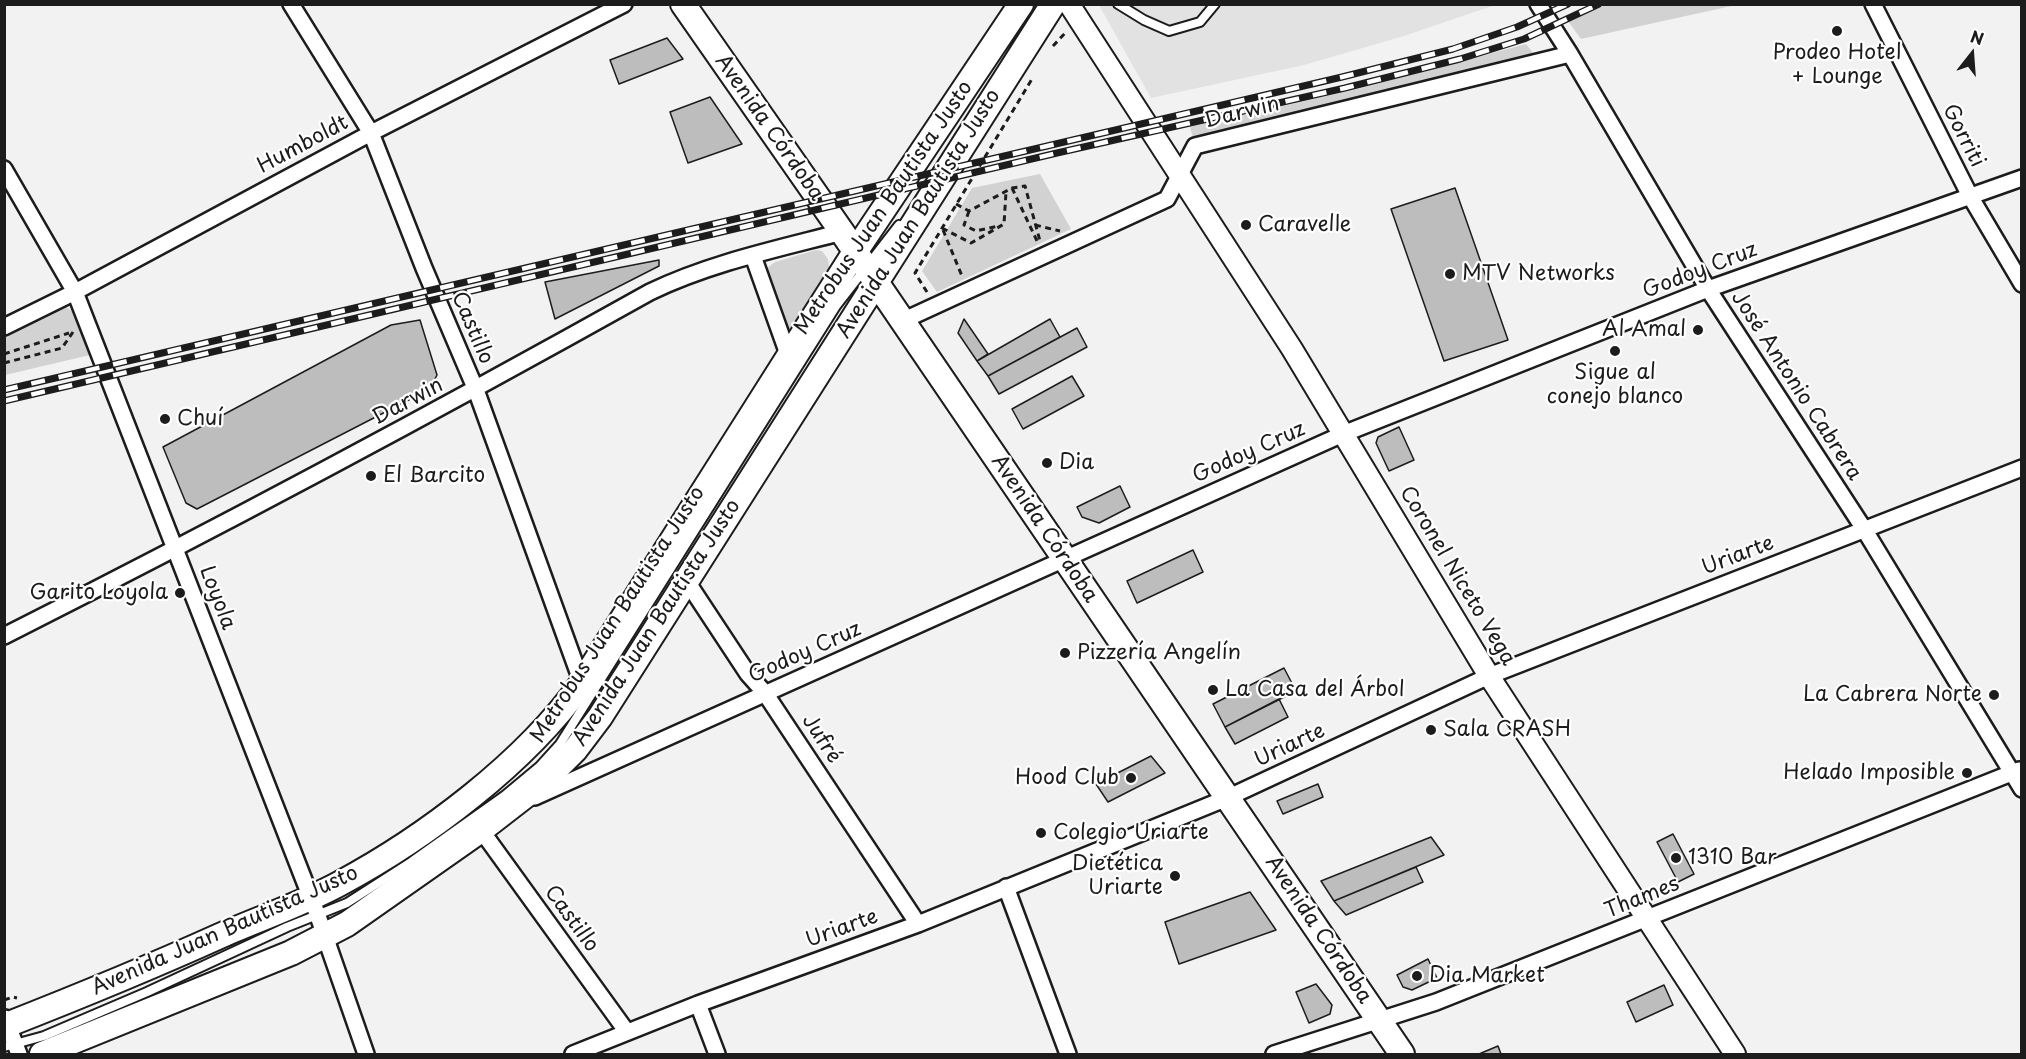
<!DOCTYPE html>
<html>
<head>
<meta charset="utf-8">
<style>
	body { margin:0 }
	#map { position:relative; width:2026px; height:1059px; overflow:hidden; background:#f2f2f2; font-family:"Playpen Sans",sans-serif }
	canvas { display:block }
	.frame { position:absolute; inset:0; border:6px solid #1c1c1c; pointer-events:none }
	.north { position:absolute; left:1942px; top:24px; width:60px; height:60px; -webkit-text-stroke:4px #fff; paint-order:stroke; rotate:17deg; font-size:16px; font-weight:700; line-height:24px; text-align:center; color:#1c1c1c }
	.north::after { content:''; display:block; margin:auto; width:21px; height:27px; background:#1c1c1c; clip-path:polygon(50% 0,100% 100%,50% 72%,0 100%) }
</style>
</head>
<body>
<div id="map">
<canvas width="2026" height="1059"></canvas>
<div class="frame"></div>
<div class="north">N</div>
</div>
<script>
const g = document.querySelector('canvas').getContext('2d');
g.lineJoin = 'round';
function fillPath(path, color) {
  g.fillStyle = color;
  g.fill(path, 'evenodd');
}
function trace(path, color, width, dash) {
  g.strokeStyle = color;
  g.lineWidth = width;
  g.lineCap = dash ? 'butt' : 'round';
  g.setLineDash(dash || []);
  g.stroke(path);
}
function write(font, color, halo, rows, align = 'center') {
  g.font = font + ' "Playpen Sans",sans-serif';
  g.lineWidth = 4.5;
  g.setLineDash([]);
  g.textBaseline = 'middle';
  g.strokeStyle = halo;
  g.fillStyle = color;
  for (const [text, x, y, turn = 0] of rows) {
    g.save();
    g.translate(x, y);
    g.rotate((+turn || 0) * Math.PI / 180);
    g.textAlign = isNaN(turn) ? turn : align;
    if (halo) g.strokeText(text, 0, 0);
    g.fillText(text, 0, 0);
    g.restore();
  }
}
const built = new Path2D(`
	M 1102,4 L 1495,5 L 1404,36 L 1304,65 L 1151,98 L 1100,7 Z`);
const green = new Path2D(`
	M 1608,4 L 1736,4 L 1736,5 L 1581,39 L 1568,21 Z
	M 1526,44 L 1534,54 L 1361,99 L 1193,138 L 1190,127 L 1358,89 Z
	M 1040,174 L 1071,229 L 937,292 L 922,271 L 972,188 Z
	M 816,250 L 822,251 L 828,259 L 829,267 L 792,328 L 785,329 L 766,275 L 767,268 L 775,262 Z
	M 60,305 L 65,306 L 72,311 L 90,355 L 5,375 L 5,333 Z`);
const building = new Path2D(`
	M 667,38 L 683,59 L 619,84 L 610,60 Z
	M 710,97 L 742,144 L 688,163 L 670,112 Z
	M 1455,188 L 1508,340 L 1444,361 L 1391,209 Z
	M 659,260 L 659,266 L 555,319 L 545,282 Z
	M 964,319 L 988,354 L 977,361 L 958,333 Z
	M 1050,319 L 1060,337 L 988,376 L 977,361 Z
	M 420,320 L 437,375 L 430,389 L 197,509 L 186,503 L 163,447 L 391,325 Z
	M 1077,328 L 1087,347 L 999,394 L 988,376 Z
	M 1072,376 L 1084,396 L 1023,429 L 1012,409 Z
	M 1399,427 L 1414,460 L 1389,471 L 1376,443 L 1378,437 Z
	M 1120,486 L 1130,507 L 1099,523 L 1082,517 L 1077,507 Z
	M 1193,550 L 1203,572 L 1137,603 L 1127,581 Z
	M 1284,668 L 1296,691 L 1225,727 L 1213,704 Z
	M 1279,699 L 1288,717 L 1235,744 L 1225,727 Z
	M 1151,756 L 1165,773 L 1108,802 L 1096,784 Z
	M 1318,784 L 1323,797 L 1283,814 L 1277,801 Z
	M 1673,834 L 1694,874 L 1678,882 L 1657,842 Z
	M 1431,837 L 1444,855 L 1334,901 L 1321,881 Z
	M 1416,867 L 1423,882 L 1346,915 L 1334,901 Z
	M 1250,892 L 1276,930 L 1179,964 L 1165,922 Z
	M 1428,959 L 1437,978 L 1412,990 L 1403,987 L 1397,975 Z
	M 1316,984 L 1332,1005 L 1330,1014 L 1309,1023 L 1296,992 Z
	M 1664,985 L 1673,1005 L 1636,1022 L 1627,1002 Z
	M 1498,1046 L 1501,1054 L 1479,1054 Z`);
const path = new Path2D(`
	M 1053,46 L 1067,31
	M 1012,188 L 1037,241
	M 956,204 L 969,211 L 1012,188 L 1025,186 L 1040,241
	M 969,211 L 964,225 L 976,231 L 999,226
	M 1035,225 L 1060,231
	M 942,228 L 971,243 L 1004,224 L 1006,192
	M 943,230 L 962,276
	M 927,292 L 915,273 L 1032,79
	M 4,354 L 69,333
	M 4,363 L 62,348 L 73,332
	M 4,1000 L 13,997 L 17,998`);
const service = new Path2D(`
	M 1118,4 L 1144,20 L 1169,31 L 1200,22 L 1215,4
	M 4,1047 L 44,1036 L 147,992 L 287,927 L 347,903 L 411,862 L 504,796 L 540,766 L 560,744 L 836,306 L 899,225`);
const minor = new Path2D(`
	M 291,4 L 371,133 L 424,268 L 476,390 L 582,683
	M 1538,4 L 1570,54 L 1708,289 L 1864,529 L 2022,789
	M 1873,4 L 1970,196 L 2022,284
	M 4,169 L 75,292 L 318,916 L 366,1054
	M 753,256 L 789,357
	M 902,321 L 1167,199 L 1195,146 L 1570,54
	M 4,327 L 75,292 L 371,133 L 624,4
	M 686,580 L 748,674 L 765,693 L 918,924
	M 4,636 C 222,526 437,411 650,292 C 710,263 777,249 842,232
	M 535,797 L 1343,434 L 1708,289 L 2022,178
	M 481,830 L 627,1032
	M 1006,887 L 1068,1054
	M 698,1004 L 717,1054
	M 5,1018 L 19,1054
	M 573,1054 L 698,1004 L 918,924 L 1227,798 L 1489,676 L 2022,468
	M 1274,1054 L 1436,1002 L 2019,770`);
const tertiary = new Path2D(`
	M 1069,4 L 1292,349 L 1489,676 L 1735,1054`);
const primary = new Path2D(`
	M 683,4 L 842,232 L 1402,1054
	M 4,1026 C 78,997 151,967 222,935 C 261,918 302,904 339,884 C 425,838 525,763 582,683 L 855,252 L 1021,4
	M 42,1054 L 291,953 L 347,924 L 481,830 L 543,782 L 575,750 L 600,717 L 1053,4`);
const rail = new Path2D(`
	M 4,390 L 1342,77 L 1453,49 L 1517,27 L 1568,4
	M 4,401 L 1057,153 L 1345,88 L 1460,59 L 1524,39 L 1599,4`);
const markers = [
	[1837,31,6,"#1c1c1c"],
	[1246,225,6,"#1c1c1c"],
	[1450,274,6,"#1c1c1c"],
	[1698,330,6,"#1c1c1c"],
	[1615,351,6,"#1c1c1c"],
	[165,419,6,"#1c1c1c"],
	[1047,463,6,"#1c1c1c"],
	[371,476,6,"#1c1c1c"],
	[180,593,6,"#1c1c1c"],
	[1065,653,6,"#1c1c1c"],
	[1213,690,6,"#1c1c1c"],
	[1994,695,6,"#1c1c1c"],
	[1431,730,6,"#1c1c1c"],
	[1967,773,6,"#1c1c1c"],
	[1131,778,6,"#1c1c1c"],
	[1041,833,6,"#1c1c1c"],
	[1676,858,6,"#1c1c1c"],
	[1175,876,6,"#1c1c1c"],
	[1417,976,6,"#1c1c1c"]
];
const poiNames = [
	["Prodeo Hotel",1837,53,"center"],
	["+ Lounge",1837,77,"center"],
	["Caravelle",1258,225],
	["MTV Networks",1462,274],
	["Al Amal",1686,330,"right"],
	["Sigue al",1615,373,"center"],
	["conejo blanco",1615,397,"center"],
	["Chuí",177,419],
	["Dia",1059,463],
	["El Barcito",383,476],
	["Garito Loyola",168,593,"right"],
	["Pizzería Angelín",1077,653],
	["La Casa del Árbol",1225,690],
	["La Cabrera Norte",1982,695,"right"],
	["Sala CRASH",1443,730],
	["Helado Imposible",1955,773,"right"],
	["Hood Club",1119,778,"right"],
	["Colegio Uriarte",1053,833],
	["1310 Bar",1688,858],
	["Dietética",1163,864,"right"],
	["Uriarte",1163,888,"right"],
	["Dia Market",1429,976]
];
const streetNames = [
	["Darwin",1242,113,-14],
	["Avenida Córdoba",769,128,55],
	["Gorriti",1963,136,63],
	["Humboldt",303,145,-28],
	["Metrobus Juan Bautista Justo",884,208,-56],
	["Avenida Juan Bautista Justo",919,214,-58],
	["Godoy Cruz",1700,271,-21],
	["Castillo",472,328,67],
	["José Antonio Cabrera",1796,386,57],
	["Darwin",408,402,-28],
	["Godoy Cruz",1249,453,-24],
	["Avenida Córdoba",1044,529,56],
	["Uriarte",1738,556,-21],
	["Coronel Niceto Vega",1457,576,59],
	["Loyola",217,598,69],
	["Metrobus Juan Bautista Justo",618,615,-57],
	["Avenida Juan Bautista Justo",657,623,-57],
	["Godoy Cruz",805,653,-24],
	["Jufré",821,739,57],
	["Uriarte",1290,746,-25],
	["Thames",1642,898,-22],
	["Castillo",571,919,54],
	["Uriarte",842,929,-20],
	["Avenida Córdoba",1318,930,56],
	["Avenida Juan Bautista Justo",225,931,-24]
];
fillPath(built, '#e2e2e2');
fillPath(green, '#d2d2d2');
fillPath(building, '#bdbdbd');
trace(building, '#1c1c1c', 1.5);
trace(service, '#1c1c1c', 12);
trace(minor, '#1c1c1c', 20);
trace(tertiary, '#1c1c1c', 24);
trace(primary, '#1c1c1c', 28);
trace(path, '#1c1c1c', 3, [6, 4.5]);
trace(service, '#fff', 8);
trace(minor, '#fff', 15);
trace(tertiary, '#fff', 20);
trace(primary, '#fff', 24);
trace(rail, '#1c1c1c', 7);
trace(rail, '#fff', 4.5, [14]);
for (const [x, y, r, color] of markers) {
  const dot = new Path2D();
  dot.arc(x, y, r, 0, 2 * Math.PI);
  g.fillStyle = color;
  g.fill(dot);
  trace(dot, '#fff', 2);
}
write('21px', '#1c1c1c', '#fff', poiNames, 'left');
write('21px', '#1c1c1c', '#fff', streetNames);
</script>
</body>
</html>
